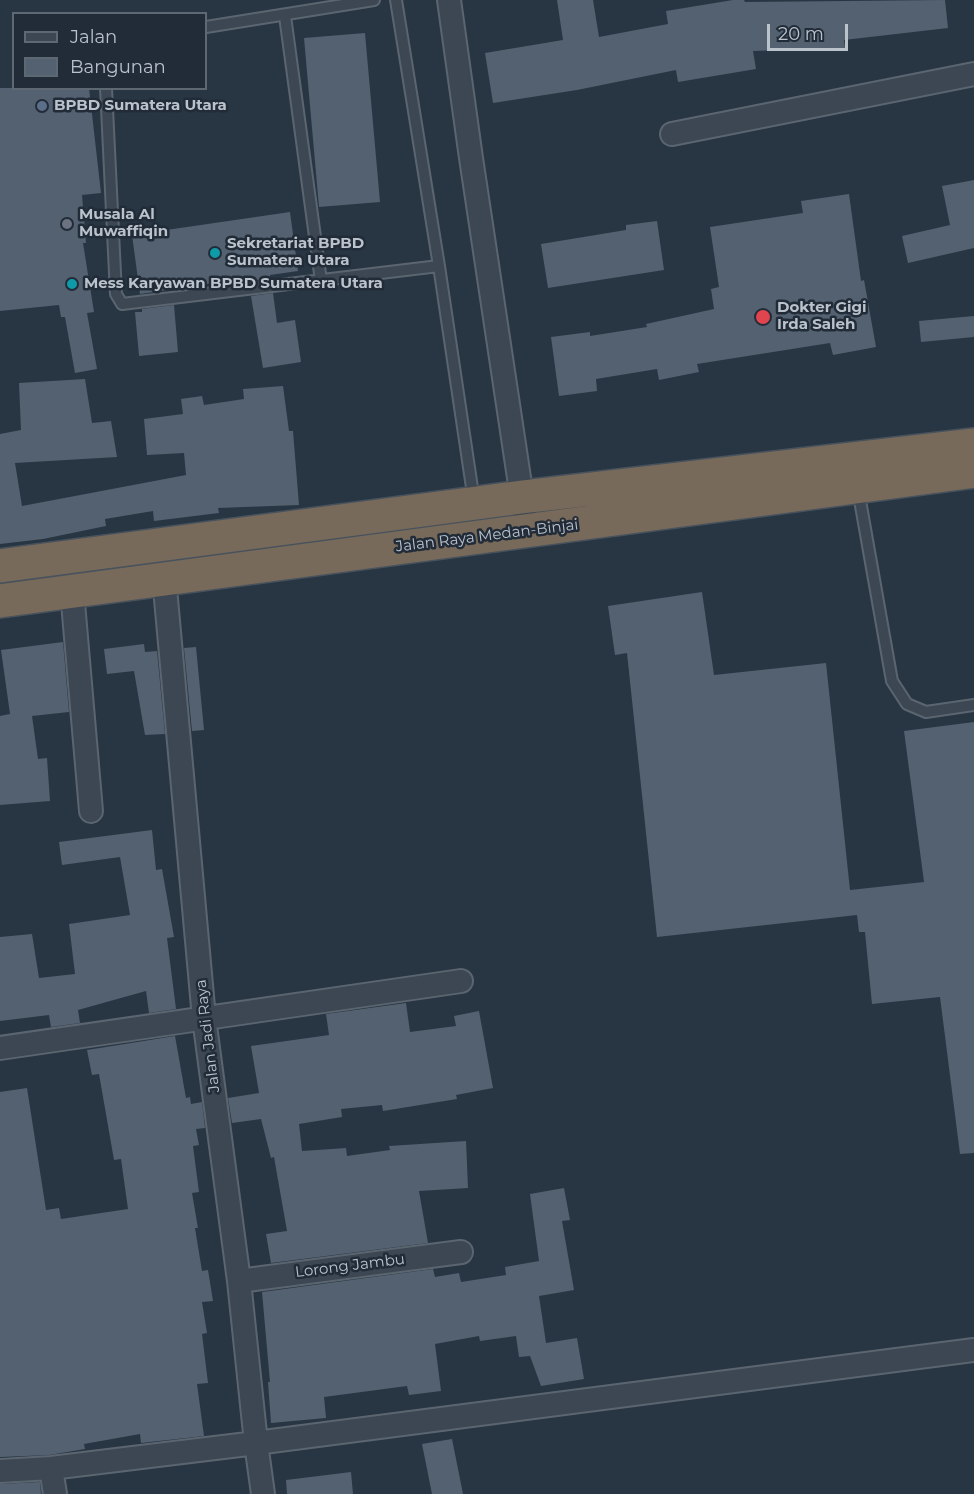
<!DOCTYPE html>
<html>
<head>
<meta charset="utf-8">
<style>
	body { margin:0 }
	#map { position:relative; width:974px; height:1494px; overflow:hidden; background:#283643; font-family:Montserrat,sans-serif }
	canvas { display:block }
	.legend { position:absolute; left:12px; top:12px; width:195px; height:78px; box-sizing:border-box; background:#212c38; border:2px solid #5e6873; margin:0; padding:8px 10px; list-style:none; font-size:18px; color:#bac2cc }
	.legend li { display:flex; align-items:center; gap:12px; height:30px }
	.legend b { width:30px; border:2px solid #5e6873 }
	.scale { position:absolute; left:767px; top:24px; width:81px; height:27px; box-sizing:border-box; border:3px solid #bac2cc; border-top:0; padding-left:8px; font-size:18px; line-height:21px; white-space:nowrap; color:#bac2cc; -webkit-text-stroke:4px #212c38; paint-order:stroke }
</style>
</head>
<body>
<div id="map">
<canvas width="974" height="1494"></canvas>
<ul class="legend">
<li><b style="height:8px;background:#3c4753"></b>Jalan</li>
<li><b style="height:16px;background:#546170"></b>Bangunan</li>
</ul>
<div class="scale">20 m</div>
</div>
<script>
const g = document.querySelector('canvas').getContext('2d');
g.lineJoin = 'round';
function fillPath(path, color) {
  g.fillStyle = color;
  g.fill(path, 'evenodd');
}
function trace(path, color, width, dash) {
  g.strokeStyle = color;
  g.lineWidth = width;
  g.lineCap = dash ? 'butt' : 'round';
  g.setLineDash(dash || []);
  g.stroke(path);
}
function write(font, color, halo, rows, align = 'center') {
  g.font = font + ' Montserrat,sans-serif';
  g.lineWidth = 5;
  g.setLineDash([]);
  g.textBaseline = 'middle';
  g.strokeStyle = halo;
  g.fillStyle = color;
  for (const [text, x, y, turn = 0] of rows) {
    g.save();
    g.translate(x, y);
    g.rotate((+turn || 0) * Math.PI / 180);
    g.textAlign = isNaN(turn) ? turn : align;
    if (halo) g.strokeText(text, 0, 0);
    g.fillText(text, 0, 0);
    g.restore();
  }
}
const building = new Path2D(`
	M 557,0 L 593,0 L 599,37 L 668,24 L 666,11 L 733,0 L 744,0 L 745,2 L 945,0 L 948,28 L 844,40 L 845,48 L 753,51 L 756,69 L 678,82 L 676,70 L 577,90 L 493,103 L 485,53 L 563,40 Z
	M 365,33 L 380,202 L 319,207 L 304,38 Z
	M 0,88 L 89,88 L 101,193 L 82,195 L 86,243 L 83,243 L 94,312 L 87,313 L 97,369 L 75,373 L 65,317 L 61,317 L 59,305 L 0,311 Z
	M 974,180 L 974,248 L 908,263 L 902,236 L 950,225 L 942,186 Z
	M 849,194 L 861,281 L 864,280 L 876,347 L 833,355 L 830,343 L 697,364 L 699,372 L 659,380 L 657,369 L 596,379 L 597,391 L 559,396 L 551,337 L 590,332 L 590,336 L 647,327 L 646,324 L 714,309 L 711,289 L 719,287 L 710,227 L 803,213 L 801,201 Z
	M 290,212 L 298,271 L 270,275 L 270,279 L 249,281 L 248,278 L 140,294 L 132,235 Z
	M 657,221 L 664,270 L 548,288 L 541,244 L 626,230 L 626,225 Z
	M 273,293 L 277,323 L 295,320 L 301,362 L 263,368 L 251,296 Z
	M 174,305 L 178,352 L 139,356 L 135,312 L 142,312 L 142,309 Z
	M 974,316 L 974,337 L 921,342 L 919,321 Z
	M 85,379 L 92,423 L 111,421 L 117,457 L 15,463 L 22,506 L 186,475 L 184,453 L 147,455 L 144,419 L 183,414 L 181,399 L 202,396 L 204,405 L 244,399 L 243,389 L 283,386 L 289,431 L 293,431 L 299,505 L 218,508 L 219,513 L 154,521 L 153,511 L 105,519 L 106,526 L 43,539 L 0,544 L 0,434 L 21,430 L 19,383 Z
	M 702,592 L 714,675 L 826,663 L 850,890 L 924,882 L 904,731 L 974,722 L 974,1153 L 960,1154 L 940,997 L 872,1004 L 865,932 L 859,932 L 857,915 L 657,937 L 627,653 L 615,655 L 608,606 Z
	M 63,642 L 69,712 L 32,716 L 38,759 L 47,758 L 50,801 L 0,805 L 0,716 L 10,714 L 1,650 Z
	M 144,644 L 145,652 L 157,651 L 165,734 L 145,735 L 134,671 L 107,674 L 104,649 Z
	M 196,647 L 204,730 L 192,731 L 184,648 Z
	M 152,830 L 156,870 L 162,869 L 174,937 L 167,938 L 176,1009 L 149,1013 L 146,991 L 78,1010 L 80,1023 L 51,1027 L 49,1015 L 0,1021 L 0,937 L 32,934 L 39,978 L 75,974 L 69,924 L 130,915 L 120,857 L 62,865 L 59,842 Z
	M 406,1003 L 410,1032 L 456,1026 L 454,1016 L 479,1011 L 493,1088 L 456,1095 L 457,1099 L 383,1111 L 382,1105 L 341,1109 L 342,1117 L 299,1124 L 302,1151 L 346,1148 L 347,1156 L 390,1150 L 389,1146 L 466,1141 L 468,1188 L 419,1191 L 428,1243 L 271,1263 L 266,1234 L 287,1231 L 274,1157 L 271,1158 L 261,1119 L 232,1123 L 228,1098 L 259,1093 L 251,1046 L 329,1035 L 326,1014 Z
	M 175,1036 L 186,1098 L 190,1097 L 191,1104 L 202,1102 L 205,1128 L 196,1129 L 199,1145 L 193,1146 L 199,1192 L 192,1193 L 198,1228 L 195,1228 L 202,1271 L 208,1270 L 213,1301 L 202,1302 L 207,1333 L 202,1334 L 208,1383 L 197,1384 L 204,1436 L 141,1443 L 140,1434 L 84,1444 L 85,1449 L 49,1455 L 0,1457 L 0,1092 L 27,1088 L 46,1210 L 59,1208 L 61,1219 L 128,1209 L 121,1159 L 114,1160 L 99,1074 L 92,1075 L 87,1050 Z
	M 564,1188 L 570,1220 L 562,1221 L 574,1290 L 539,1296 L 546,1343 L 577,1338 L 584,1379 L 541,1386 L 530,1356 L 519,1357 L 516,1336 L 480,1341 L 479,1336 L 435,1344 L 441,1391 L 409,1395 L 407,1386 L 324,1397 L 326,1418 L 271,1423 L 268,1382 L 270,1382 L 262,1292 L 433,1269 L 435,1277 L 459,1273 L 461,1282 L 506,1275 L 505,1267 L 539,1261 L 530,1194 Z
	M 452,1439 L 463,1494 L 432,1494 L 422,1444 Z
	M 351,1472 L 353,1494 L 287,1494 L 286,1480 Z
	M 40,1482 L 41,1494 L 0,1494 L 0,1484 Z`);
const lane = new Path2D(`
	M 396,0 L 439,266 L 474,501
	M 285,16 L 321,281
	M 206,27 L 374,0
	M 106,88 L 116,294 L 122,304 L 439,266
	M 858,489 L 892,681 L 907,704 L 926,712 L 974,705`);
const street = new Path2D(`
	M 449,0 L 471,158 L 527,531
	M 672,134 L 974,74
	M 164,577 L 204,1018 L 239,1281 L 256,1443 L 263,1494
	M 72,591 L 91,811
	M 0,1048 L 461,981
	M 239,1281 L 461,1252
	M 51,1468 L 55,1494
	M 0,1471 L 51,1468 L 256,1443 L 974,1350`);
const highway = new Path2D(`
	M 0,566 L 522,497 L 974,445
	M 0,601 C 324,556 649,515 974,471`);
const markers = [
	[42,106,6,"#5c6f8a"],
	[67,224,6,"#6b7280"],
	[215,253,6,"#0f9aa8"],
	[72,284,6,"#0f9aa8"],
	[763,317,8,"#e0444e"]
];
const poiNames = [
	["BPBD Sumatera Utara",54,106],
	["Musala Al",79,215],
	["Muwaffiqin",79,232],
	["Sekretariat BPBD",227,244],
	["Sumatera Utara",227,261],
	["Mess Karyawan BPBD Sumatera Utara",84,284],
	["Dokter Gigi",777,308],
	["Irda Saleh",777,325]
];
const streetNames = [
	["Jalan Raya Medan-Binjai",487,536,-7],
	["Jalan Jadi Raya",208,1036,-97],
	["Lorong Jambu",350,1266,-7]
];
fillPath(building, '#546170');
trace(lane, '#5b6570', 14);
trace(street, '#5b6570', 26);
trace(highway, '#47525d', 36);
trace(lane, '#3c4753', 10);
trace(street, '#3c4753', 22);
trace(highway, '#786a5a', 33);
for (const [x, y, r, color] of markers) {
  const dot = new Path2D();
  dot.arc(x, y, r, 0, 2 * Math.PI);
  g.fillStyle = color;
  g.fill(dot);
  trace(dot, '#212c38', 2);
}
write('bold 15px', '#bac2cc', '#212c38', poiNames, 'left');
write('15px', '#bac2cc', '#212c38', streetNames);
</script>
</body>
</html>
